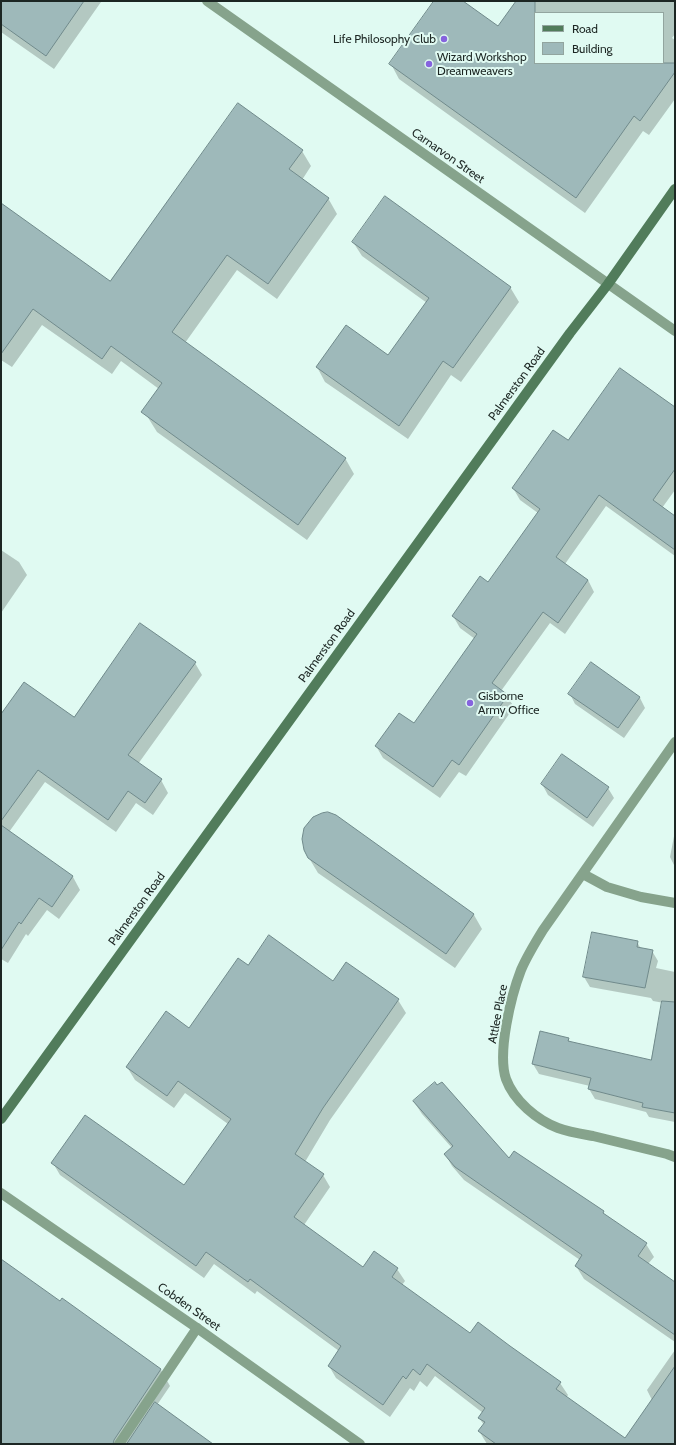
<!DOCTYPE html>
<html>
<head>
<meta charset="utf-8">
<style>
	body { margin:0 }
	#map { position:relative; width:676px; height:1445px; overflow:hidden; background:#e0faf2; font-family:Cabin,sans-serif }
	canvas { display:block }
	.frame { position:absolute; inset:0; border:2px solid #1c2623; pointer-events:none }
	.legend { position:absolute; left:534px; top:12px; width:130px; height:52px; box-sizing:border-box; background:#e0faf2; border:1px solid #92a59f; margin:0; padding:5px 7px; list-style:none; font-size:12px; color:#1c2623 }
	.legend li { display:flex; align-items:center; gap:8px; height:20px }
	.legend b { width:20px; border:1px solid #92a59f }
</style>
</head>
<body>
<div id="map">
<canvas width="676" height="1445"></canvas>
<div class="frame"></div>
<ul class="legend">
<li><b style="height:5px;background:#517c5b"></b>Road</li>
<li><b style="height:11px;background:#9eb9ba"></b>Building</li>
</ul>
</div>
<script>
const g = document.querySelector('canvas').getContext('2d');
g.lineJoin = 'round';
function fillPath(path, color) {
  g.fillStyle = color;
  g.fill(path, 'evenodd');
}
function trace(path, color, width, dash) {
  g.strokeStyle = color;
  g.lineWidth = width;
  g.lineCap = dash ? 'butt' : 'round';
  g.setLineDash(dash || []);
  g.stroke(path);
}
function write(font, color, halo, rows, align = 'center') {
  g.font = font + ' Cabin,sans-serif';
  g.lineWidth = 4;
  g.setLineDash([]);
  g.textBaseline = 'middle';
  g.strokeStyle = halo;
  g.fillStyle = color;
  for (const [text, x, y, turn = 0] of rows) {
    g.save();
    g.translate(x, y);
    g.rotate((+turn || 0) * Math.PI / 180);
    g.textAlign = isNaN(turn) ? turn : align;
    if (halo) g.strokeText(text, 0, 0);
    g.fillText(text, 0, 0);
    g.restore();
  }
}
const shadow = new Path2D(`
	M 1,1 L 101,1 L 101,2 L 54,69 L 1,32 Z
	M 435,1 L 461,1 L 498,28 L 518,1 L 675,1 L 675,34 L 672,38 L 675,40 L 675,99 L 649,135 L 643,131 L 585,213 L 399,79 L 391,64 ZM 535,13 L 663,13 L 663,63 L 535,63 Z
	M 302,151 L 311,166 L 302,180 L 328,198 L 337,214 L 277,299 L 237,270 L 185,343 L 345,458 L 354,474 L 307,540 L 157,432 L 147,416 L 159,389 L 121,361 L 112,374 L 42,325 L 12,367 L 1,360 L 1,204 L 110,283 Z
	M 353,242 L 510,287 L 519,302 L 461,382 L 451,375 L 408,439 L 325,382 L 317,367 L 388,356 L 427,303 L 362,256 Z
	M 675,408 L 675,490 L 662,508 L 675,518 L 675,556 L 606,506 L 565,564 L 588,580 L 594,592 L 565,634 L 550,623 L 501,691 L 507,696 L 514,707 L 466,776 L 459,772 L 440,798 L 383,758 L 376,746 L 414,725 L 475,639 L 460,628 L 453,616 L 489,583 L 538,513 L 520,500 L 513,488 L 569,442 Z
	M 1,550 L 19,562 L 27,575 L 1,613 Z
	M 195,663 L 202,675 L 138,764 L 161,780 L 168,793 L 153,815 L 136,803 L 116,832 L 45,782 L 9,832 L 73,877 L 80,890 L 59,919 L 47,910 L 28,936 L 26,934 L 8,963 L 1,959 L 1,716 L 75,719 Z
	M 570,694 L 640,698 L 645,708 L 624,738 L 575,704 Z
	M 542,784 L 608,788 L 614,798 L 593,827 L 548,795 Z
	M 335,815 L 474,915 L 482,929 L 455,968 L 318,873 L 309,858 Z
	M 675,831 L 675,867 L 670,857 Z
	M 637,942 L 641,949 L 652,951 L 658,961 L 656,968 L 675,972 L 675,1005 L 653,1001 L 651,998 L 590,987 L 584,977 Z
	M 346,963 L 398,1000 L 406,1013 L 330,1120 L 305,1162 L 323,1175 L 330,1187 L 304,1225 L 363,1268 L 397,1269 L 405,1281 L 402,1285 L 470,1334 L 560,1383 L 568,1395 L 566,1398 L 625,1439 L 652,1400 L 647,1390 L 675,1350 L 675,1444 L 487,1444 L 479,1431 L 484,1425 L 479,1418 L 483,1413 L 435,1376 L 427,1387 L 420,1381 L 414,1391 L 410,1388 L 390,1417 L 336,1378 L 329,1366 L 339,1351 L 257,1291 L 255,1294 L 214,1264 L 204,1278 L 60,1175 L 53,1163 L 184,1187 L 228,1124 L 185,1093 L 174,1108 L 135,1080 L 127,1067 L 189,1029 L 248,967 L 333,983 Z
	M 568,1039 L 571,1043 L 651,1061 L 675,1040 L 675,1122 L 649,1117 L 646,1112 L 595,1099 L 589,1089 L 590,1086 L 539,1074 L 533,1064 Z
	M 414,1102 L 509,1160 L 603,1212 L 605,1216 L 646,1244 L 654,1257 L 648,1264 L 675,1283 L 675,1342 L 584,1279 L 576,1266 L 580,1260 L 464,1180 L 452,1166 L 445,1154 L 452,1148 L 422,1114 Z
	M 1,1260 L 60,1302 L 62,1299 L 161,1370 L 170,1386 L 157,1405 L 212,1444 L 1,1444 Z`);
const building = new Path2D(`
	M 1,1 L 84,1 L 46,56 L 1,24 Z
	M 434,1 L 463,1 L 498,26 L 516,1 L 535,1 L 535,63 L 675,63 L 675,72 L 640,121 L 634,116 L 576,198 L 389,64 Z
	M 238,103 L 303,150 L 289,169 L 329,198 L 268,284 L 227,255 L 172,332 L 346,458 L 298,525 L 141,412 L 162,383 L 111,346 L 102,359 L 33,309 L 1,354 L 1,203 L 110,281 Z
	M 385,196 L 511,287 L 453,368 L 443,361 L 399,426 L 316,367 L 346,325 L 388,355 L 429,298 L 352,242 Z
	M 620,368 L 675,407 L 675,469 L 653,500 L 675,516 L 675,550 L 599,495 L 556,557 L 588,580 L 558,623 L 543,612 L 492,683 L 508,695 L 459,765 L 452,760 L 433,787 L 375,746 L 399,713 L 414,723 L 477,634 L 452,616 L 480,576 L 488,582 L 540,509 L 512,488 L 553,430 L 568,440 Z
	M 140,623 L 196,662 L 128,755 L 162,779 L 145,803 L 128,791 L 108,820 L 38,770 L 1,821 L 1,714 L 24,682 L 74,717 Z
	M 591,662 L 640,697 L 618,728 L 568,694 Z
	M 562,754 L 609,787 L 587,818 L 541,784 Z
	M 328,812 L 336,815 L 474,914 L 446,954 L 308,858 L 304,850 L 302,839 L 304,828 L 313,817 L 322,813 Z
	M 1,825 L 73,876 L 52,907 L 39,898 L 21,924 L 19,922 L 1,950 Z
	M 592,932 L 638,941 L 637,947 L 653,950 L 645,988 L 583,977 Z
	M 269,935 L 333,981 L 346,962 L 399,999 L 323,1108 L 295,1154 L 324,1174 L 294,1217 L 363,1267 L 374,1251 L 398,1268 L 392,1277 L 470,1333 L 478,1322 L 510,1346 L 561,1382 L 556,1389 L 625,1438 L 675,1366 L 675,1444 L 496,1444 L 478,1431 L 485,1422 L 478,1418 L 485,1408 L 427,1364 L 420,1375 L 413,1369 L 406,1379 L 403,1376 L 383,1405 L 328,1366 L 341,1346 L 250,1279 L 248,1282 L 206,1252 L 196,1266 L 51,1163 L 85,1115 L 184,1185 L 231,1119 L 178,1081 L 167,1096 L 126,1067 L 166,1011 L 189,1028 L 238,958 L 248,965 Z
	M 662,1001 L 675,1002 L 675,1113 L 642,1107 L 643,1103 L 588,1089 L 591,1078 L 532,1064 L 540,1031 L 569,1038 L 568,1041 L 651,1060 Z
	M 435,1082 L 437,1085 L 442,1082 L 509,1158 L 514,1151 L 604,1211 L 603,1213 L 647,1243 L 638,1256 L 675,1282 L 675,1335 L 575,1266 L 582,1255 L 455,1167 L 444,1154 L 453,1146 L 413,1101 Z
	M 1,1259 L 60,1301 L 62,1298 L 161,1369 L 114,1440 L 113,1444 L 1,1444 Z
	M 155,1402 L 213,1444 L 127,1444 Z`);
const lane = new Path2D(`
	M 119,1444 L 197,1328`);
const street = new Path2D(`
	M 207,1 L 675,331
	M 675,742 L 543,930 C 535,943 527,956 521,970 C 511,996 497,1053 506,1079 C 514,1101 537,1120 558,1128 C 569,1132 582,1134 593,1136 C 618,1142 642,1148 667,1154 L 675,1157
	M 583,874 L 607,887 L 641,897 L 675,903
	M 1,1193 L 197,1328 L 360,1444`);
const secondary = new Path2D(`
	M 1,1119 L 570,333 L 608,284 L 675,189`);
const markers = [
	[444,39,4,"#8663de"],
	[429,64,4,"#8663de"],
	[470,703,4,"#8663de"]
];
const poiNames = [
	["Life Philosophy Club",436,39,"right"],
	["Wizard Workshop",437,57],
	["Dreamweavers",437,71],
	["Gisborne",478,696],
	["Army Office",478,710]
];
const streetNames = [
	["Carnarvon Street",448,156,35],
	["Palmerston Road",517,384,-54],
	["Palmerston Road",327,646,-54],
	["Palmerston Road",137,909,-54],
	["Attlee Place",498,1014,-79],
	["Cobden Street",189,1307,35]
];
fillPath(shadow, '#0003');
fillPath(building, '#9eb9ba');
trace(building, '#708a8b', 1);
trace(lane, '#86a38c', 10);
trace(street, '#86a38c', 10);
trace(secondary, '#517c5b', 10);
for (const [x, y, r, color] of markers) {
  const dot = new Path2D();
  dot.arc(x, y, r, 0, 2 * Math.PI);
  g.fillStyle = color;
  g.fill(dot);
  trace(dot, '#e0faf2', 1.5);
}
write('12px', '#1c2623', '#e0faf2', poiNames, 'left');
write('12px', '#1c2623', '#e0faf2', streetNames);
</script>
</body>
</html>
